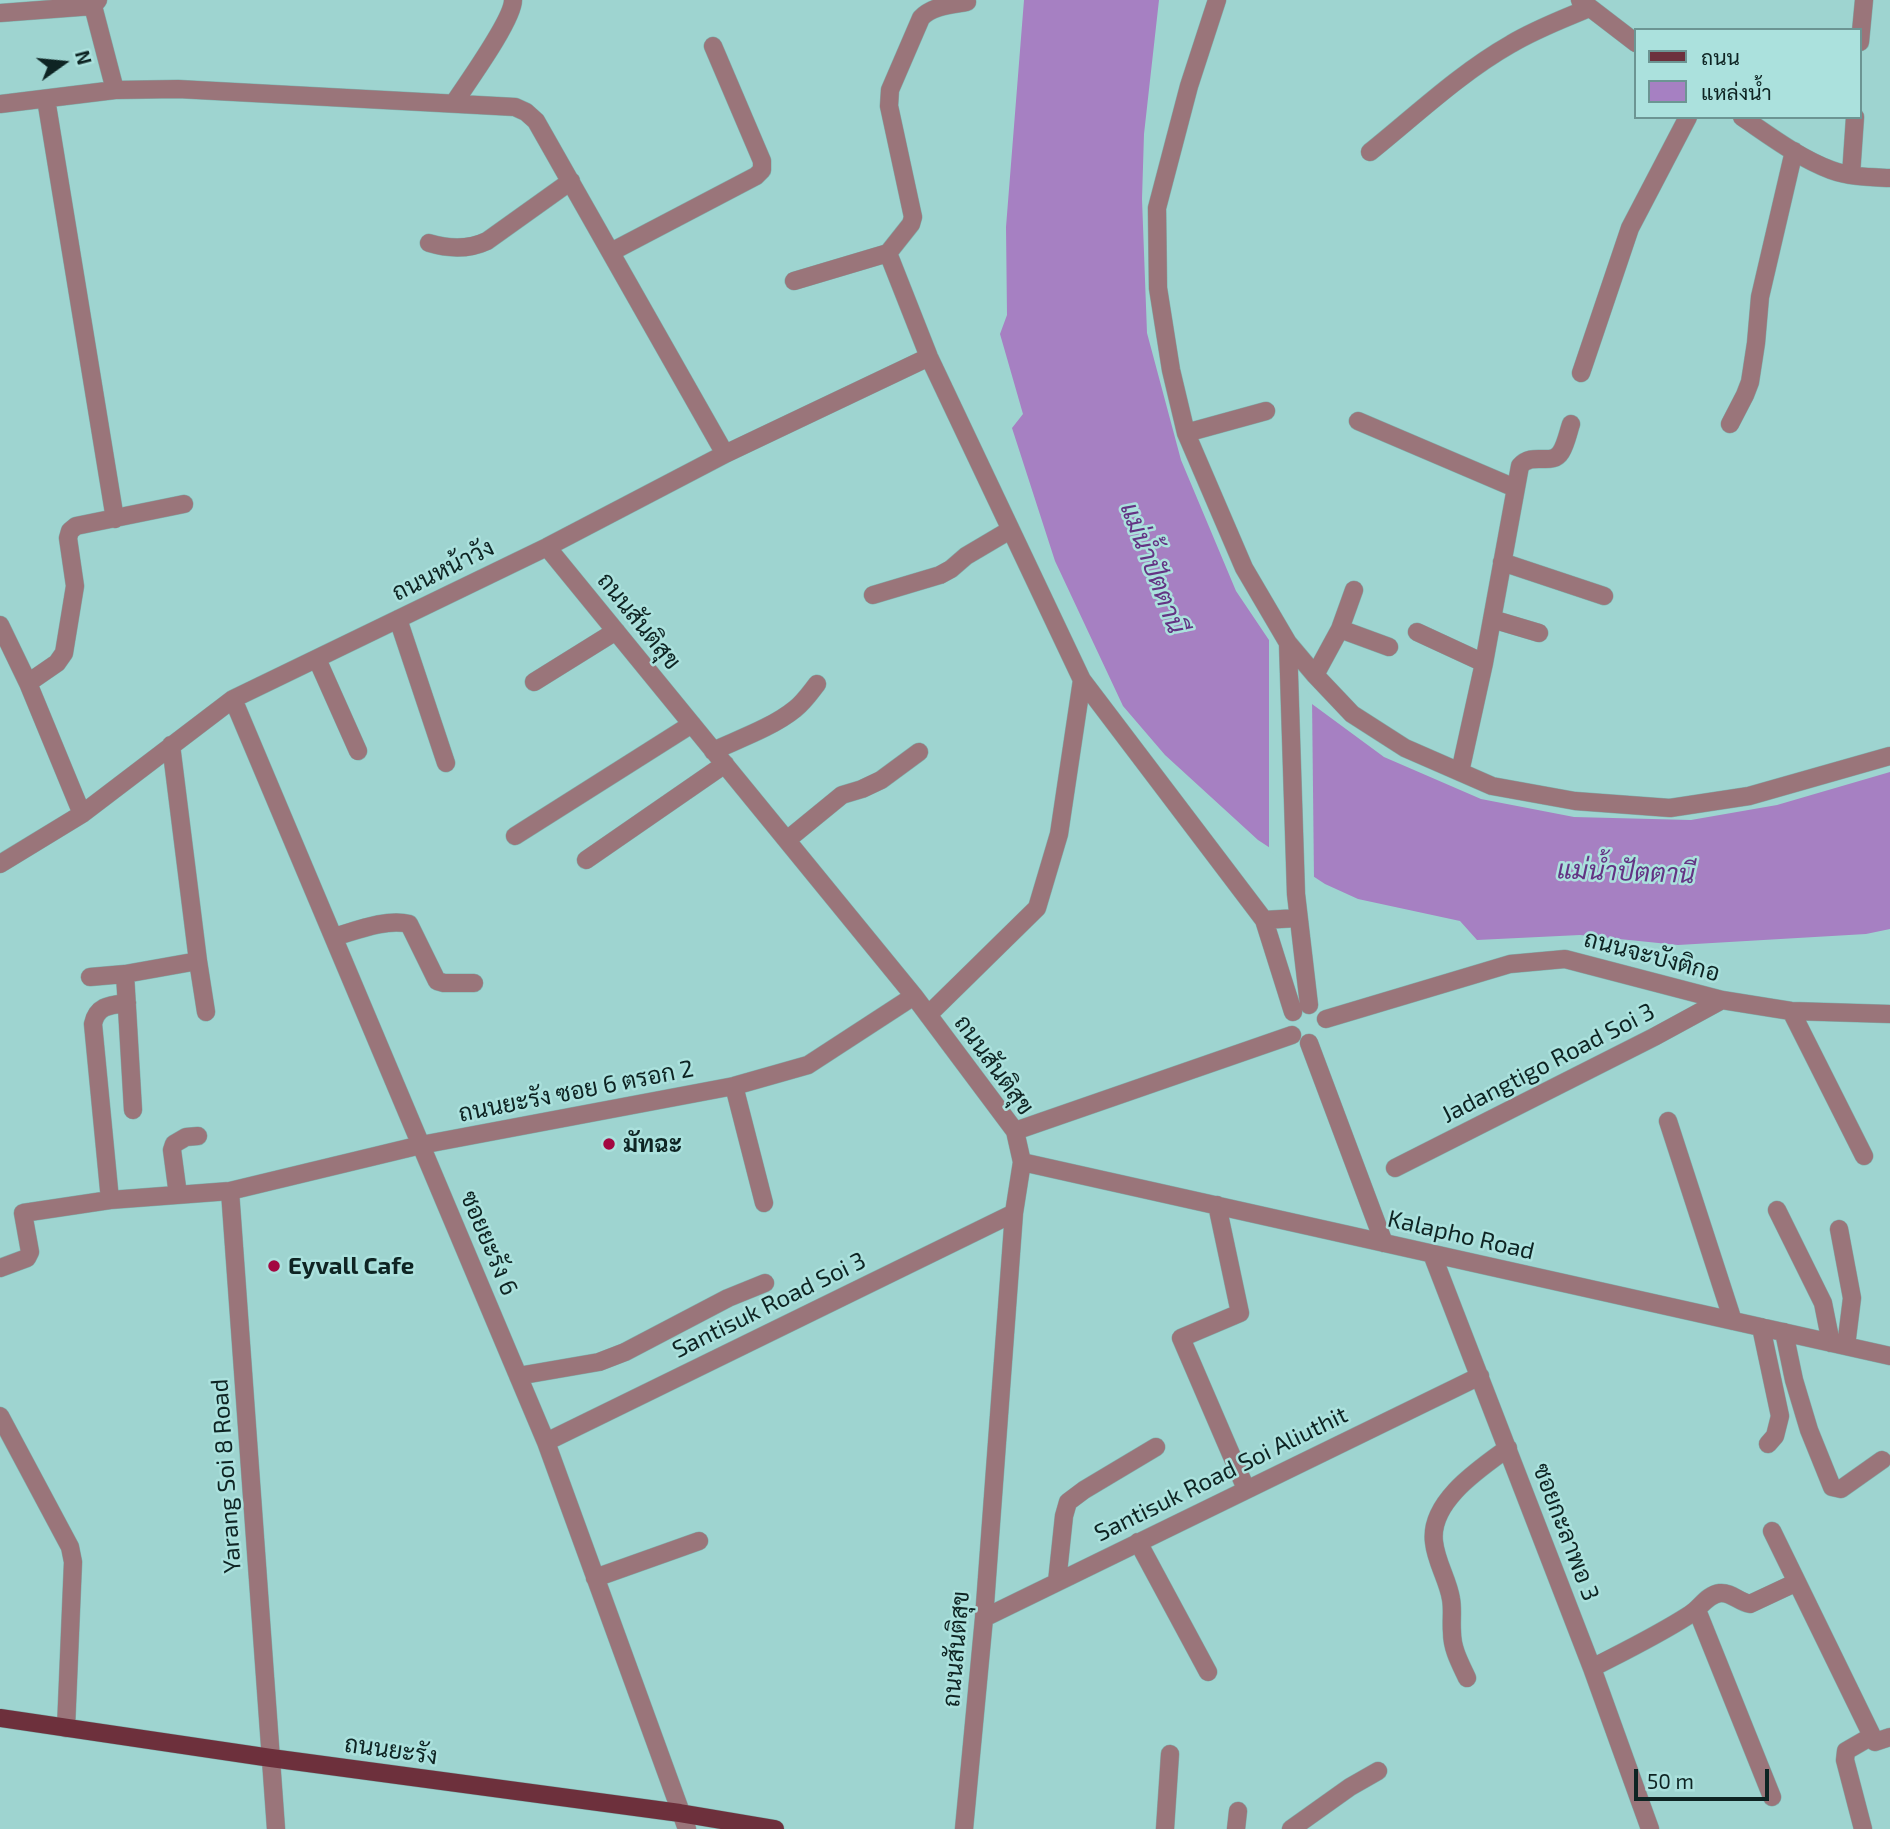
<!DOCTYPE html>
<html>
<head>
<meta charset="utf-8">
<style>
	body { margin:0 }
	#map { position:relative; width:1890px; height:1829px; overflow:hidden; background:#9ed4d0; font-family:"Exo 2",Sarabun,sans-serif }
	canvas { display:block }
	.legend { position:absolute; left:1634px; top:28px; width:228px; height:91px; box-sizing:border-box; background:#abe1dd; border:2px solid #6c9593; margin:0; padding:9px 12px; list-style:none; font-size:21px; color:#0e2423 }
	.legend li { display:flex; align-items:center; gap:14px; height:35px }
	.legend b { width:35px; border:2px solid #6c9593 }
	.north { position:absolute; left:28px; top:28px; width:70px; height:70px; -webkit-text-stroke:5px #abe1dd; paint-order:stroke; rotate:75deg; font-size:19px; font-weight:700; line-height:28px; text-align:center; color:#0e2423 }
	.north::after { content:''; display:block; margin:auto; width:24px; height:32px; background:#0e2423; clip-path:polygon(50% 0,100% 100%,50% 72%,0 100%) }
	.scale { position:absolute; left:1634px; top:1769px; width:135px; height:32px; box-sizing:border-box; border:4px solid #0e2423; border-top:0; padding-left:9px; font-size:21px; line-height:24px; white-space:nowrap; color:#0e2423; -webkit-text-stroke:5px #abe1dd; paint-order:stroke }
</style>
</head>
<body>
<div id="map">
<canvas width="1890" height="1829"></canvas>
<ul class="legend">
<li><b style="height:9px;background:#6d303c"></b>ถนน</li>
<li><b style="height:19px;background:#a680c2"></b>แหล่งน้ำ</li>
</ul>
<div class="north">N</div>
<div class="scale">50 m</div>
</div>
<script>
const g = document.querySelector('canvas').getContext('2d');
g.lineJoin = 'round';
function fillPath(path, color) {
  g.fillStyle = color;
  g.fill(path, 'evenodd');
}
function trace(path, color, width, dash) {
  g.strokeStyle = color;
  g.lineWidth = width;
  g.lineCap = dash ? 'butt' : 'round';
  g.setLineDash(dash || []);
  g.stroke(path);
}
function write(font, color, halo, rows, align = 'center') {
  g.font = font + ' "Exo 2",Sarabun,sans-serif';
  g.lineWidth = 5;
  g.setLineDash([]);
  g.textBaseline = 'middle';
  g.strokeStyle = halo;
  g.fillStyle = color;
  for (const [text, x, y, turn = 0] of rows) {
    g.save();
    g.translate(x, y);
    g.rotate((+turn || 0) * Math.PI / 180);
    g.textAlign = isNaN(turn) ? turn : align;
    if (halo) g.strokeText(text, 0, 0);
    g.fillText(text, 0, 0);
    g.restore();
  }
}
const water = new Path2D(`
	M 1024,0 L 1159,0 L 1144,134 L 1142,199 L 1147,333 L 1181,460 L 1236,591 L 1312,704 L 1384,757 L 1481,799 L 1574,817 L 1691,820 L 1777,805 L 1890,772 L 1890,929 L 1866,934 L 1678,945 L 1580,935 L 1477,940 L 1460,921 L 1358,899 L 1325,884 L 1258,840 L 1165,755 L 1123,706 L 1055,561 L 1012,428 L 1023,414 L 1000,334 L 1007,315 L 1006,227 Z`);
const pier = new Path2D(`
	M 1269,634 L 1312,698 L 1314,881 L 1269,851 Z`);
const minor = new Path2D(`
	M 1217,0 L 1189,86 L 1157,208 L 1158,288 L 1171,370 L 1186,433 L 1244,568 L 1288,643 L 1315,675 L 1352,714 L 1405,748 L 1492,786 L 1575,801 L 1670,808 L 1749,796 L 1890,756
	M 1580,0 L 1636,43
	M 967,2 C 951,5 932,6 921,18 L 890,90 L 889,106 L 913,217 L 911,224 L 888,253 L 929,357 L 1082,680 L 1264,920 L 1293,1012
	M 93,6 L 115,90
	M 0,13 L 93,6 L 98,0
	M 1860,42 L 1864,0
	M 46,99 L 115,519
	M 454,103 C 467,83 513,20 513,0
	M 0,104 L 115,90 L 178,89 L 515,107 L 526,112 L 536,121 L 725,454
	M 1742,117 C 1770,136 1799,158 1831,170 C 1850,177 1870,177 1890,178
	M 1370,152 C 1416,115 1460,73 1511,44 C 1536,29 1563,19 1589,8
	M 1851,175 L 1855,117
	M 429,243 C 449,249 468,250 487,241 L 571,181
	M 611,252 L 756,176 L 762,170 L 762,161 L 713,46
	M 794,281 L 888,253
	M 1581,373 L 1630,228 L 1688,117
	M 1358,421 L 1515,488
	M 1730,424 L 1745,395 L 1750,382 L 1756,343 L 1760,297 L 1794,151
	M 1186,433 L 1266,411
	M 547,547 L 914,996 L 1015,1131 L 1022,1162 L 1014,1213 L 984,1618 L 964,1829
	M 1502,562 L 1604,596
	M 873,595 L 940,575 L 951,569 L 966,556 L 1010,530
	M 398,619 L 446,763
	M 1492,619 L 1539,633
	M 0,625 L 28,683 L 82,814
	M 1340,629 L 1389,647
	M 1417,632 L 1484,663
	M 1288,643 L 1296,894 L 1309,1005
	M 317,659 L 358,751
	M 1315,675 L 1340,629 L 1354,590
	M 534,682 L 616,631
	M 28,683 L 57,663 L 64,653 L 75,586 L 68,538 L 70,531 L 76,526 L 184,504
	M 233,699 L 546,1442 L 687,1829
	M 171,745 L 198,961 L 206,1012
	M 713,751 C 739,739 773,727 795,709 C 804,702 810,693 817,684
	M 1460,772 L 1484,663 L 1520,466 C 1533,451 1552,467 1561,452 C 1566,444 1568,433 1571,424
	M 515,836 L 692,724
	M 787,840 L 842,795 L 862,789 L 881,780 L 919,752
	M 586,860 L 725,764
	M 0,864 L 82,814 L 233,699 L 547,547 L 725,454 L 929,357
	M 1264,920 L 1298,918
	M 334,937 C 355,931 387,918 409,924 L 437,981 L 444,983 L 474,983
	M 125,974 L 133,1110
	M 90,977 L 125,974 L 198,961
	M 1791,1011 L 1864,1156
	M 928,1015 L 1037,908 L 1059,834 L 1082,680
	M 1326,1019 L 1510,964 L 1565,959 L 1722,1000 L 1791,1011 L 1890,1014
	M 1309,1043 L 1384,1243
	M 734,1086 L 764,1203
	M 1668,1121 L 1733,1321
	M 1015,1131 L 1292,1035
	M 1022,1162 L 1890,1356
	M 1395,1168 L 1654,1037 L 1722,1000
	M 230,1191 L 276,1829
	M 178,1195 L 172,1150 L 174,1144 L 186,1137 L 198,1136
	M 110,1200 L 93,1024 C 97,1005 111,1005 127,1003
	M 1217,1205 L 1240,1313 L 1181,1338 L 1246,1489
	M 1777,1210 L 1823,1303 L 1831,1343
	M 1839,1229 L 1852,1298 L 1846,1346
	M 1432,1254 L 1592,1668 L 1650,1829
	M 0,1268 L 27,1258 L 30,1252 L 23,1213 L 110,1200 L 230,1191 L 421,1145 L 734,1086 L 808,1065 L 914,996
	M 1761,1327 L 1780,1416 L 1775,1436 L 1768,1444
	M 1784,1332 L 1794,1380 L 1809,1430 L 1832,1487 L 1841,1489 L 1882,1460
	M 518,1376 L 599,1362 L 625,1352 L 728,1298 L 765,1283
	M 0,1416 L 70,1547 L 73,1562 L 66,1728
	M 546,1442 L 1014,1213
	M 1772,1531 L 1875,1742 L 1890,1737
	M 1138,1542 L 1208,1672
	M 595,1578 L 699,1541
	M 1057,1582 L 1064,1516 L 1068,1502 L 1084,1490 L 1156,1447
	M 1697,1610 L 1772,1797
	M 984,1618 L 1480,1376
	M 1592,1668 C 1625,1651 1658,1635 1689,1615 C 1700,1609 1706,1595 1720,1593 C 1731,1592 1739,1602 1750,1604 L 1797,1582
	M 1467,1678 C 1460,1663 1452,1649 1452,1632 C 1451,1621 1453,1610 1451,1599 C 1448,1580 1436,1562 1434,1542 C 1429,1502 1479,1469 1508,1448
	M 1165,1829 L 1170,1754
	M 1236,1829 L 1238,1811
	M 1291,1829 L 1350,1787 L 1378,1771
	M 1863,1829 L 1845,1760 L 1846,1751 L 1872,1736`);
const major = new Path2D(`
	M 0,1718 L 271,1758 L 680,1813 L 775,1829`);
const markers = [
	[609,1144,7,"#a30741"],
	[274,1266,7,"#a30741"]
];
const streetNames = [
	["ถนนหน้าวัง",443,570,-26],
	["ถนนสันติสุข",639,621,51],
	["ถนนจะบังติกอ",1652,956,15],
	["Jadangtigo Road Soi 3",1548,1063,-27],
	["ถนนสันติสุข",994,1065,54],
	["ถนนยะรัง ซอย 6 ตรอก 2",576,1091,-11],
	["Kalapho Road",1461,1235,13],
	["ซอยยะรัง 6",489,1243,67],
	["Santisuk Road Soi 3",769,1305,-26],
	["Santisuk Road Soi Aliuthit",1221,1474,-26],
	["Yarang Soi 8 Road",226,1476,-94],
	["ซอยกะลาพอ 3",1566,1532,69],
	["ถนนสันติสุข",956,1649,-85],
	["ถนนยะรัง",391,1750,8]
];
const poiNames = [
	["มัทฉะ",623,1144],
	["Eyvall Cafe",288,1266]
];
const waterNames = [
	["แม่น้ำปัตตานี",1153,568,69],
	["แม่น้ำปัตตานี",1626,872,2]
];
fillPath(water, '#a680c2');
fillPath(pier, '#9ed4d0');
trace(minor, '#81b1ad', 19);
trace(major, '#81b1ad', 19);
trace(minor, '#9a757a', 18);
trace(major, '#6d303c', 18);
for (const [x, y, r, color] of markers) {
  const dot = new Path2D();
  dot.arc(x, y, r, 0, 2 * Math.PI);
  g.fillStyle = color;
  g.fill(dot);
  trace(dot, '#abe1dd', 2.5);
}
write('24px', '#0e2423', '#abe1dd', streetNames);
write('bold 24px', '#0e2423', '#abe1dd', poiNames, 'left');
write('italic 26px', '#633383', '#abe1dd', waterNames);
</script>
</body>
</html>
